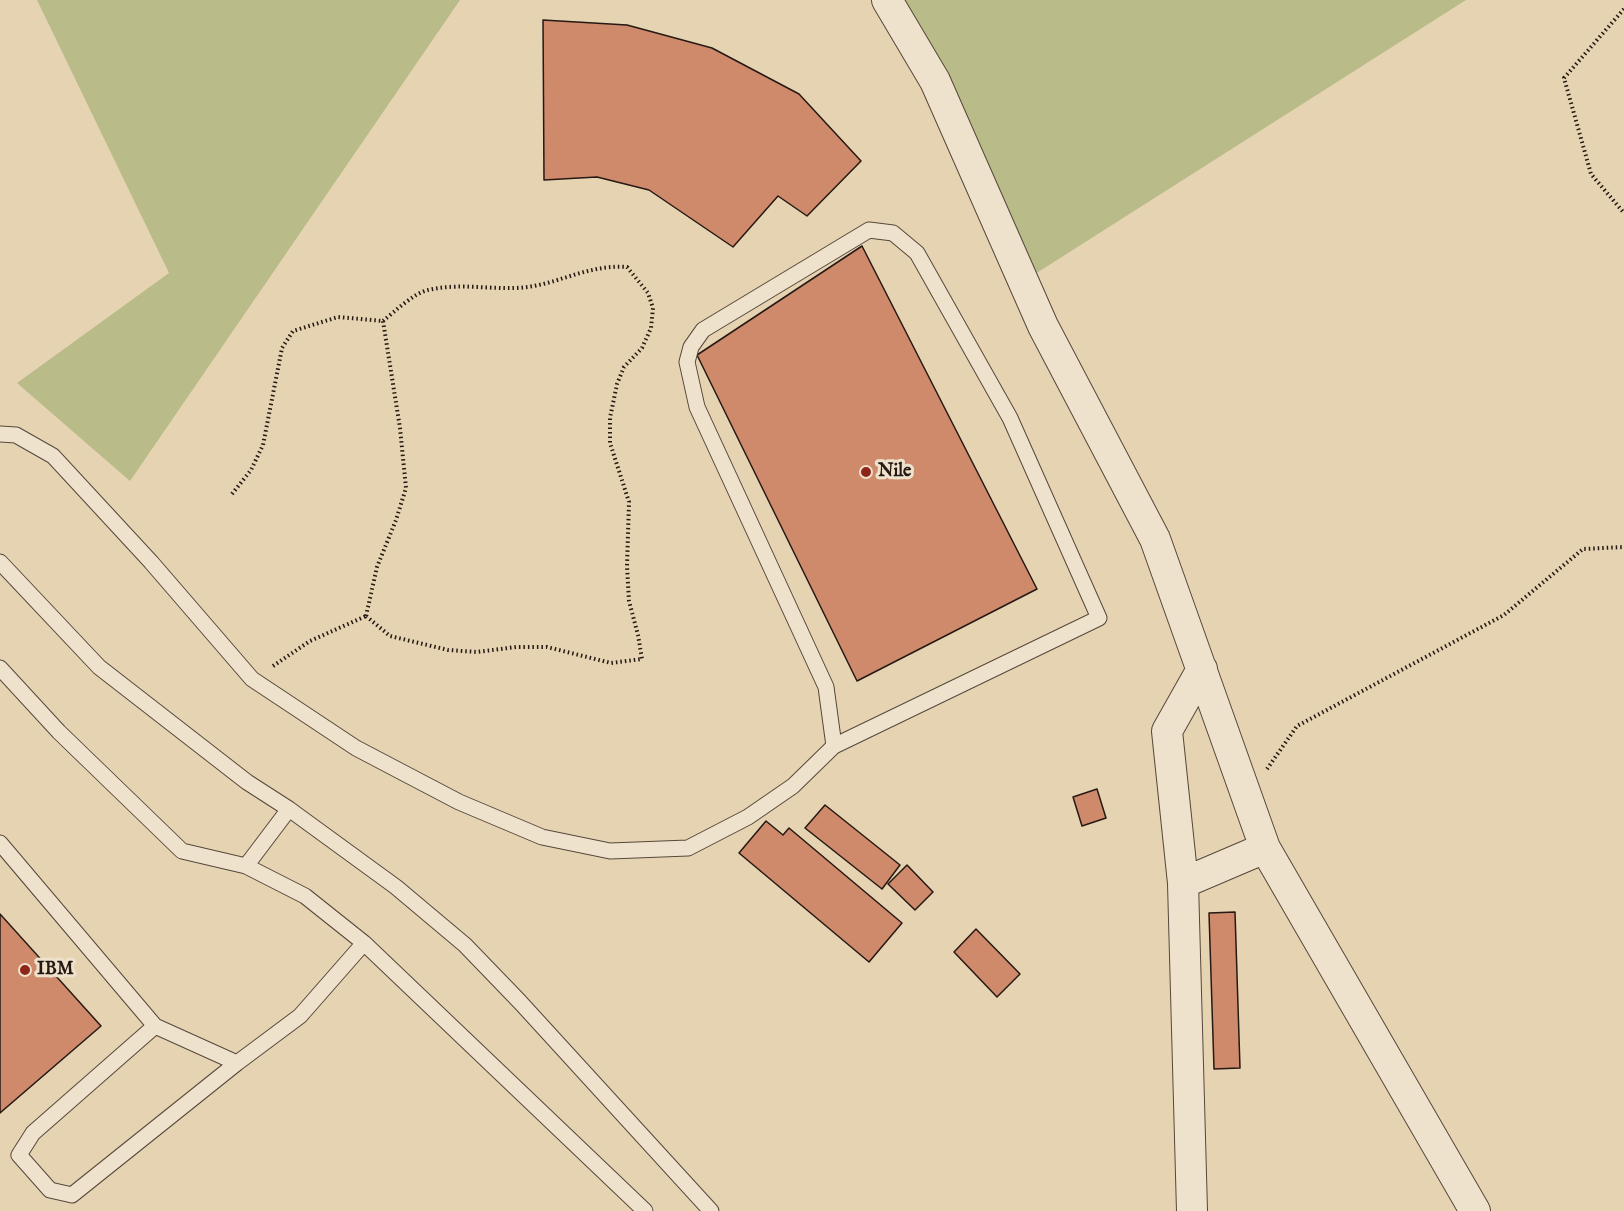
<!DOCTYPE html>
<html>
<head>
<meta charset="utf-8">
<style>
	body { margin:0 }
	canvas { display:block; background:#e6d3b2 }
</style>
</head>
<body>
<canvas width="1624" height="1211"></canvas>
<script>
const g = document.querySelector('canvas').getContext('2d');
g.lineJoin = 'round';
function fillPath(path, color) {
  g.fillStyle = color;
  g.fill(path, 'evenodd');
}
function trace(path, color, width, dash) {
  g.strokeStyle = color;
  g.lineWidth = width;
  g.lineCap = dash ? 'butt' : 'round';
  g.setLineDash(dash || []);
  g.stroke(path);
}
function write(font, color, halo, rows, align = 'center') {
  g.font = font + ' "IM FELL English",serif';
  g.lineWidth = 6;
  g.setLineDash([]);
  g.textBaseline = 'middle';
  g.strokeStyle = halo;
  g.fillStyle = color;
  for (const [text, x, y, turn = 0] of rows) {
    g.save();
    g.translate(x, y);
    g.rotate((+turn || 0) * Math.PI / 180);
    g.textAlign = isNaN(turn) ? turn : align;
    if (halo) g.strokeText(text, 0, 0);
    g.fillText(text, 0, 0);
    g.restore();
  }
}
const green = new Path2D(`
	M 37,0 L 460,0 L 130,481 L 17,383 L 169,273 Z
	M 875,0 L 1466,0 L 1024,281 Z`);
const building = new Path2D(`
	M 543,20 L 627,25 L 712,48 L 799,94 L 861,161 L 807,216 L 778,196 L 733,247 L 649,190 L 597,177 L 544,180 Z
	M 862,246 L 1037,589 L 857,681 L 697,355 Z
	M 1097,789 L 1106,818 L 1082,826 L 1073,797 Z
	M 825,805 L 900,865 L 882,889 L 805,828 Z
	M 766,821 L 783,835 L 789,828 L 902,923 L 869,962 L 739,853 Z
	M 907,865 L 933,892 L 915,910 L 888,884 Z
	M 1235,912 L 1240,1068 L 1214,1069 L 1209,913 Z
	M 0,914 L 101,1026 L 0,1113 Z
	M 976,929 L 1020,974 L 997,997 L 954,952 Z`);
const path = new Path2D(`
	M 1624,9 L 1564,78 L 1591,174 L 1624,213
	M 232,494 L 251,470 L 263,445 L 282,348 L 293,331 L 338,317 L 383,321 C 394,312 414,293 428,290 C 458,283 486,289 515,288 C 555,287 585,264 627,267 L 648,293 L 653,308 L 651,328 L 642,348 L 624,367 L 617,384 L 610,418 L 610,443 L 629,502 L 627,566 L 629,601 L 638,635 L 642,659 L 611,663 L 547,647 L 516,647 L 477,652 L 448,650 L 390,636 L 366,616
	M 366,616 L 377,567 L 396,520 L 406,488 L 400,428 L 383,321
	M 273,666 L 310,641 L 366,616
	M 1267,769 L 1297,726 L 1504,615 L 1583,549 L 1624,547`);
const service = new Path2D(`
	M 0,434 L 16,435 L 53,456 L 151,562 L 252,679 L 356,748 L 459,802 L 542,837 L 610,851 L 688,848 L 748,817 L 793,786 L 834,746 L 1099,618 L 1010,418 L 917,253 L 893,233 L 869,230 L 703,330 L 691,347 L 687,362 L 697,407 L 826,687 L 834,746
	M 0,562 L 99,667 L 247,782 L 289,809 L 396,887 L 465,945 L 520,1002 L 711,1211
	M 0,668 L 59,732 L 182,851 L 246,866 L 305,896 L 364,943 L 645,1211
	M 0,843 L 155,1026 L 237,1063 L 300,1016 L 364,943
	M 246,866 L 289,809
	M 155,1026 L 33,1133 L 19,1155 L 50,1190 L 72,1195 L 237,1063`);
const minor = new Path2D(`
	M 887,0 L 935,81 L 1043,326 L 1155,539 L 1265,848 L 1475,1211
	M 1183,883 L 1265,848
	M 1192,1211 L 1183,883 L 1167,731 L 1202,669`);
const markers = [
	[866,472,6,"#8f2418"],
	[25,970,6,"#8f2418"]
];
const poiNames = [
	["Nile",878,472],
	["IBM",37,970]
];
fillPath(green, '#b9bb89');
fillPath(building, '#cf896b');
trace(building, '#251913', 1.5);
trace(service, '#55483b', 17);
trace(minor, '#55483b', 32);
trace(path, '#251913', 4, [1.5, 3]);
trace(service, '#efe2cd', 15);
trace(minor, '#efe2cd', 30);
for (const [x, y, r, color] of markers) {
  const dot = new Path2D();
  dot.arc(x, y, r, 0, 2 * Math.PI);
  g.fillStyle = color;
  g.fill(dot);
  trace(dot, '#efe2cd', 2);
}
write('bold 18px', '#251913', '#efe2cd', poiNames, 'left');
</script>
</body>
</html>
